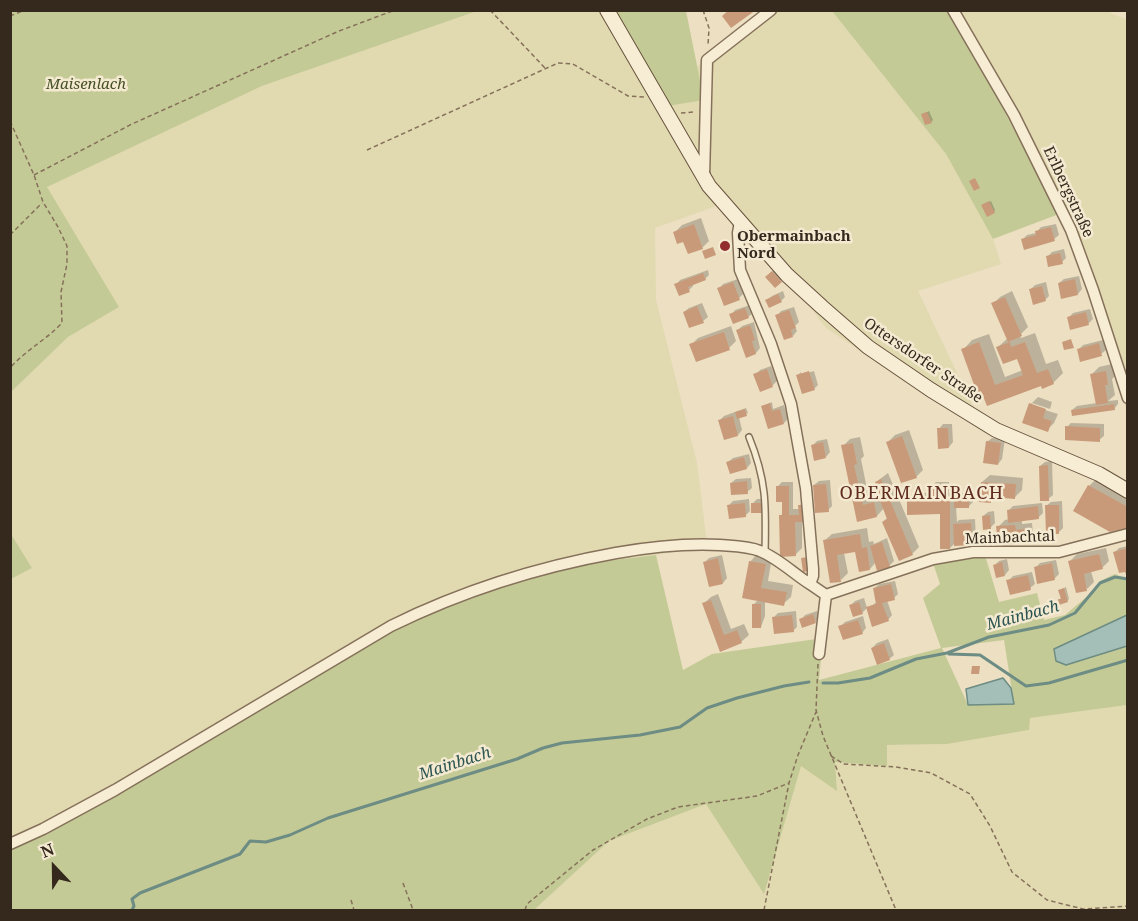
<!DOCTYPE html>
<html>
<head>
<meta charset="utf-8">
<style>
	body { margin:0 }
	#map { position:relative; width:1138px; height:921px; overflow:hidden; background:#ecdfc2; font-family:"Noto Serif",serif }
	canvas { display:block }
	.frame { position:absolute; inset:0; border:12px solid #35291e; pointer-events:none }
	.north { position:absolute; left:24px; top:837px; width:60px; height:60px; -webkit-text-stroke:4px #f4ead1; paint-order:stroke; rotate:338deg; font-size:16px; font-weight:700; line-height:24px; text-align:center; color:#35291e }
	.north::after { content:''; display:block; margin:auto; width:21px; height:27px; background:#35291e; clip-path:polygon(50% 0,100% 100%,50% 72%,0 100%) }
</style>
</head>
<body>
<div id="map">
<canvas width="1138" height="921"></canvas>
<div class="frame"></div>
<div class="north">N</div>
</div>
<script>
const g = document.querySelector('canvas').getContext('2d');
g.lineJoin = 'round';
function fillPath(path, color) {
  g.fillStyle = color;
  g.fill(path, 'evenodd');
}
function trace(path, color, width, dash) {
  g.strokeStyle = color;
  g.lineWidth = width;
  g.lineCap = dash ? 'butt' : 'round';
  g.setLineDash(dash || []);
  g.stroke(path);
}
function write(font, color, halo, rows, align = 'center') {
  g.font = font + ' "Noto Serif",serif';
  g.lineWidth = 5;
  g.setLineDash([]);
  g.textBaseline = 'middle';
  g.strokeStyle = halo;
  g.fillStyle = color;
  for (const [text, x, y, turn = 0] of rows) {
    g.save();
    g.translate(x, y);
    g.rotate((+turn || 0) * Math.PI / 180);
    g.textAlign = isNaN(turn) ? turn : align;
    if (halo) g.strokeText(text, 0, 0);
    g.fillText(text, 0, 0);
    g.restore();
  }
}
const farmland = new Path2D(`
	M 477,11 L 613,11 L 704,100 L 697,67 L 769,11 L 832,11 L 946,154 L 993,239 L 1001,264 L 918,291 L 986,434 L 826,328 L 730,201 L 655,228 L 656,300 L 697,463 L 707,544 L 686,550 L 656,555 L 545,568 L 184,749 L 11,842 L 11,579 L 32,568 L 11,534 L 11,392 L 68,337 L 119,307 L 46,187 L 262,86 Z
	M 948,11 L 1106,11 L 1127,20 L 1127,411 L 1080,261 L 1059,214 L 994,92 Z
	M 1127,705 L 1127,910 L 534,910 L 609,841 L 706,804 L 764,893 L 801,765 L 837,790 L 835,761 L 887,766 L 887,745 L 947,744 L 1029,730 L 1029,718 Z`);
const green = new Path2D(`
	M 11,10 L 477,10 L 477,11 L 262,86 L 47,187 L 119,307 L 68,337 L 11,392 Z
	M 613,11 L 686,11 L 704,100 L 667,106 Z
	M 832,11 L 948,11 L 994,92 L 1059,214 L 993,239 L 946,154 Z
	M 11,534 L 32,568 L 11,579 L 10,579 Z
	M 656,555 L 683,670 L 712,654 L 823,638 L 819,680 L 941,648 L 923,598 L 940,584 L 933,563 L 985,555 L 999,602 L 1037,593 L 1044,620 L 1065,615 L 1090,594 L 1100,581 L 1115,574 L 1127,579 L 1127,615 L 1054,649 L 1111,651 L 1127,646 L 1127,705 L 1030,718 L 1029,730 L 947,744 L 887,745 L 887,766 L 835,762 L 837,791 L 801,766 L 764,894 L 706,804 L 609,841 L 534,910 L 11,910 L 11,842 L 79,809 L 416,613 L 545,568 ZM 1004,640 L 1014,704 L 968,705 L 942,648 Z`);
const water = new Path2D(`
	M 1127,615 L 1127,646 L 1066,665 L 1056,661 L 1054,649 Z
	M 1003,678 L 1011,688 L 1014,704 L 968,705 L 966,689 Z`);
const shadow = new Path2D(`
	M 929,111 L 933,120 L 931,122 L 923,114 Z
	M 991,201 L 995,210 L 994,212 L 985,204 Z
	M 701,218 L 709,241 L 702,248 L 684,240 L 675,232 L 682,225 Z
	M 1056,224 L 1059,235 L 1054,239 L 1023,239 L 1027,235 L 1036,233 L 1041,227 Z
	M 1064,249 L 1066,258 L 1062,262 L 1047,257 L 1052,252 Z
	M 777,267 L 785,276 L 775,285 L 767,277 Z
	M 708,270 L 709,275 L 705,279 L 693,284 L 693,286 L 689,290 L 676,285 L 680,280 Z
	M 1079,276 L 1082,289 L 1078,294 L 1059,283 L 1064,279 Z
	M 738,279 L 743,294 L 739,298 L 719,289 L 723,284 Z
	M 1046,282 L 1049,296 L 1045,300 L 1031,289 L 1035,285 Z
	M 783,291 L 785,297 L 781,301 L 767,300 L 772,296 Z
	M 1012,291 L 1028,327 L 1020,335 L 1021,338 L 1035,333 L 1046,364 L 1058,360 L 1063,373 L 1053,383 L 1042,384 L 988,404 L 963,350 L 972,340 L 989,334 L 1005,377 L 1023,370 L 1018,357 L 998,347 L 1008,338 L 993,304 L 1000,297 Z
	M 702,303 L 708,317 L 703,321 L 684,312 L 689,308 Z
	M 750,305 L 753,313 L 748,317 L 731,315 L 735,310 Z
	M 794,307 L 799,322 L 795,326 L 797,331 L 793,336 L 777,316 L 781,311 Z
	M 1090,309 L 1093,319 L 1089,323 L 1071,328 L 1068,318 L 1073,313 Z
	M 754,322 L 760,348 L 756,353 L 747,356 L 738,330 L 742,326 Z
	M 731,326 L 736,341 L 729,348 L 691,345 L 698,338 Z
	M 1103,340 L 1106,350 L 1101,354 L 1078,350 L 1083,345 Z
	M 1112,364 L 1115,376 L 1112,379 L 1115,395 L 1108,401 L 1118,400 L 1118,404 L 1114,409 L 1072,410 L 1077,406 L 1097,403 L 1092,374 L 1099,367 Z
	M 771,366 L 777,381 L 772,386 L 755,375 L 760,370 Z
	M 814,371 L 818,385 L 814,389 L 797,376 L 801,372 L 801,375 Z
	M 1038,397 L 1052,402 L 1050,409 L 1032,403 L 1032,406 L 1058,414 L 1054,423 L 1047,430 L 1031,404 Z
	M 772,402 L 773,409 L 784,405 L 788,419 L 784,423 L 763,406 Z
	M 746,408 L 748,413 L 739,417 L 742,430 L 738,435 L 725,438 L 720,420 L 724,416 Z
	M 1071,423 L 1104,424 L 1104,436 L 1099,440 L 1067,427 Z
	M 943,424 L 952,424 L 953,442 L 949,447 L 939,429 Z
	M 909,430 L 923,470 L 916,477 L 888,442 L 895,435 Z
	M 860,437 L 864,456 L 861,459 L 869,499 L 882,496 L 876,482 L 888,473 L 919,547 L 912,554 L 883,522 L 888,517 L 884,508 L 877,516 L 858,520 L 843,446 L 850,439 Z
	M 992,438 L 1005,439 L 1002,459 L 998,464 L 987,442 Z
	M 827,439 L 830,452 L 826,457 L 812,446 L 817,441 Z
	M 749,454 L 751,463 L 747,468 L 728,462 L 733,458 Z
	M 1052,461 L 1053,495 L 1048,499 L 1040,466 L 1045,462 Z
	M 990,475 L 1023,478 L 1022,490 L 1015,497 L 996,496 L 990,502 L 982,482 Z
	M 1099,476 L 1128,492 L 1128,527 L 1089,486 Z
	M 751,478 L 752,488 L 747,492 L 731,483 L 736,479 Z
	M 830,480 L 832,506 L 828,510 L 814,485 L 819,481 Z
	M 782,482 L 793,482 L 793,509 L 800,509 L 800,505 L 807,498 L 802,520 L 802,548 L 795,555 L 780,516 L 784,513 L 784,500 L 777,487 Z
	M 936,482 L 949,482 L 949,493 L 956,493 L 956,497 L 960,493 L 973,493 L 973,502 L 968,507 L 956,506 L 957,522 L 959,520 L 975,519 L 976,539 L 972,543 L 956,542 L 950,548 L 941,513 L 908,500 L 915,493 L 928,493 L 928,489 Z
	M 749,499 L 750,511 L 745,516 L 729,505 L 733,501 Z
	M 757,499 L 768,499 L 768,507 L 753,503 Z
	M 1062,501 L 1063,528 L 1059,532 L 1046,506 L 1051,502 Z
	M 1042,503 L 1043,513 L 1038,518 L 1022,520 L 1022,524 L 1032,523 L 1033,534 L 1026,541 L 998,527 L 1005,520 L 1010,519 L 1009,510 L 1013,506 Z
	M 994,511 L 995,523 L 990,528 L 983,516 L 988,512 Z
	M 867,528 L 869,542 L 873,541 L 874,544 L 887,538 L 894,561 L 889,566 L 876,562 L 870,569 L 856,550 L 844,553 L 848,573 L 841,580 L 824,541 L 832,534 Z
	M 1128,546 L 1128,573 L 1115,552 L 1119,548 Z
	M 1106,548 L 1109,561 L 1102,568 L 1091,571 L 1094,582 L 1087,589 L 1070,561 L 1077,554 Z
	M 757,554 L 772,557 L 768,581 L 793,585 L 791,597 L 783,604 L 765,601 L 765,616 L 761,627 L 753,605 L 758,600 L 750,562 Z
	M 722,555 L 727,578 L 723,583 L 705,562 L 709,558 Z
	M 1007,559 L 1009,570 L 1005,575 L 995,565 L 999,561 Z
	M 1056,560 L 1059,574 L 1054,579 L 1035,568 L 1040,563 Z
	M 1032,572 L 1035,584 L 1030,588 L 1008,581 L 1013,576 Z
	M 895,581 L 898,594 L 894,598 L 887,600 L 892,615 L 888,620 L 868,608 L 877,602 L 874,589 L 879,584 Z
	M 1066,587 L 1069,599 L 1067,601 L 1059,600 L 1062,597 L 1060,590 Z
	M 718,594 L 731,629 L 744,624 L 749,635 L 741,642 L 721,650 L 703,604 L 711,597 Z
	M 864,598 L 867,608 L 862,613 L 851,605 L 855,601 Z
	M 796,611 L 797,627 L 793,631 L 774,617 L 778,613 Z
	M 817,611 L 819,618 L 815,622 L 801,620 L 805,615 Z
	M 863,616 L 866,628 L 862,633 L 840,627 L 845,622 Z
	M 888,639 L 894,655 L 889,659 L 872,648 L 877,643 Z`);
const stream = new Path2D(`
	M 949,654 L 980,655 L 1026,686 L 1049,683 L 1128,660
	M 823,683 L 838,683 L 870,678 L 916,659 L 947,653 L 989,637 L 1049,625 L 1075,613 L 1100,583 L 1115,577 L 1128,579
	M 132,910 L 134,906 L 132,899 L 140,893 L 240,854 L 250,841 L 266,842 L 290,835 L 328,818 L 517,759 L 543,748 L 562,743 L 640,735 L 680,727 L 707,708 L 737,698 L 784,686 L 809,682`);
const building = new Path2D(`
	M 729,10 L 756,10 L 731,28 L 722,16 Z
	M 927,112 L 932,123 L 925,125 L 921,114 Z
	M 975,178 L 980,188 L 974,191 L 969,181 Z
	M 989,201 L 995,213 L 987,217 L 981,205 Z
	M 694,224 L 703,249 L 688,254 L 683,242 L 677,244 L 673,232 Z
	M 1051,227 L 1055,241 L 1024,250 L 1021,239 L 1036,235 L 1035,231 Z
	M 713,247 L 716,255 L 705,259 L 702,251 Z
	M 1060,253 L 1063,264 L 1048,267 L 1046,256 Z
	M 772,271 L 782,282 L 775,288 L 765,277 Z
	M 703,273 L 706,280 L 688,287 L 690,292 L 679,296 L 674,284 Z
	M 1075,279 L 1078,295 L 1061,299 L 1058,283 Z
	M 733,282 L 740,300 L 724,306 L 717,288 Z
	M 1042,286 L 1046,301 L 1033,305 L 1029,289 Z
	M 778,294 L 782,302 L 769,308 L 765,300 Z
	M 1005,297 L 1022,336 L 1008,342 L 991,303 Z
	M 697,306 L 704,323 L 689,328 L 683,312 Z
	M 745,308 L 749,318 L 733,324 L 729,314 Z
	M 789,310 L 796,328 L 791,330 L 793,337 L 784,340 L 775,315 Z
	M 1086,312 L 1089,325 L 1070,330 L 1067,317 Z
	M 750,325 L 755,340 L 752,341 L 756,354 L 746,358 L 736,330 Z
	M 724,332 L 730,350 L 696,362 L 689,344 Z
	M 1071,339 L 1074,348 L 1064,350 L 1062,342 Z
	M 979,342 L 995,385 L 1023,375 L 1017,359 L 1003,364 L 996,347 L 1010,342 L 1011,347 L 1025,342 L 1037,373 L 1048,369 L 1054,384 L 1042,389 L 1041,386 L 987,406 L 981,391 L 977,393 L 961,349 Z
	M 1099,343 L 1102,356 L 1080,362 L 1077,349 Z
	M 767,369 L 773,387 L 760,392 L 753,374 Z
	M 809,371 L 815,390 L 802,394 L 796,375 Z
	M 1106,371 L 1108,385 L 1105,385 L 1108,403 L 1096,405 L 1090,374 Z
	M 770,403 L 772,411 L 780,409 L 784,424 L 768,429 L 761,406 Z
	M 1029,403 L 1046,409 L 1043,418 L 1052,421 L 1048,432 L 1022,423 Z
	M 1114,404 L 1115,410 L 1072,416 L 1071,410 Z
	M 745,409 L 747,416 L 737,419 L 735,412 Z
	M 733,416 L 738,436 L 724,440 L 718,420 Z
	M 1065,426 L 1100,428 L 1100,442 L 1065,440 Z
	M 937,428 L 948,428 L 949,448 L 938,449 Z
	M 902,436 L 917,478 L 901,483 L 886,442 Z
	M 986,441 L 1001,443 L 998,465 L 983,463 Z
	M 823,442 L 826,458 L 814,461 L 811,445 Z
	M 853,443 L 857,464 L 854,465 L 863,505 L 874,502 L 877,517 L 857,522 L 841,445 Z
	M 744,457 L 747,469 L 730,474 L 726,462 Z
	M 1048,465 L 1049,501 L 1040,501 L 1039,466 Z
	M 881,479 L 913,555 L 899,561 L 882,522 L 887,519 L 879,498 L 881,497 L 875,482 Z
	M 747,481 L 748,494 L 731,495 L 730,483 Z
	M 981,482 L 1016,484 L 1015,499 L 991,497 L 991,503 L 979,502 Z
	M 826,484 L 829,512 L 815,513 L 813,485 Z
	M 1088,485 L 1128,507 L 1128,528 L 1110,532 L 1073,511 Z
	M 776,486 L 789,486 L 789,515 L 799,515 L 798,505 L 805,505 L 805,522 L 795,522 L 796,556 L 780,557 L 779,515 L 782,515 L 782,502 L 776,502 Z
	M 927,488 L 942,488 L 942,500 L 950,499 L 950,549 L 940,549 L 940,514 L 907,515 L 907,500 L 927,500 Z
	M 954,497 L 969,497 L 969,508 L 954,508 Z
	M 745,503 L 746,517 L 729,519 L 727,505 Z
	M 751,503 L 764,503 L 764,513 L 751,513 Z
	M 1045,505 L 1059,505 L 1059,534 L 1046,534 Z
	M 1038,506 L 1039,519 L 1008,523 L 1007,510 Z
	M 990,515 L 991,529 L 983,530 L 982,516 Z
	M 971,523 L 972,545 L 954,546 L 953,524 Z
	M 1015,525 L 1016,530 L 1025,529 L 1026,543 L 998,545 L 996,526 Z
	M 860,534 L 862,548 L 867,547 L 870,570 L 859,572 L 855,552 L 837,555 L 841,582 L 830,583 L 823,540 Z
	M 882,542 L 890,567 L 877,571 L 870,546 Z
	M 1128,548 L 1128,577 L 1127,577 L 1125,572 L 1119,573 L 1113,552 Z
	M 1099,554 L 1103,569 L 1084,574 L 1087,591 L 1076,593 L 1068,561 Z
	M 808,557 L 809,571 L 803,572 L 801,558 Z
	M 718,558 L 723,584 L 709,587 L 703,562 Z
	M 749,561 L 766,564 L 761,588 L 787,592 L 784,606 L 742,598 Z
	M 1002,562 L 1005,576 L 996,578 L 993,565 Z
	M 1052,563 L 1055,580 L 1037,584 L 1034,567 Z
	M 1028,575 L 1031,590 L 1010,595 L 1006,580 Z
	M 891,584 L 895,600 L 882,603 L 889,621 L 872,627 L 866,607 L 876,604 L 873,588 Z
	M 1064,588 L 1068,602 L 1059,605 L 1058,599 L 1061,599 L 1058,590 Z
	M 711,600 L 724,635 L 737,630 L 742,643 L 720,652 L 702,603 Z
	M 859,602 L 863,614 L 853,617 L 849,605 Z
	M 752,604 L 761,604 L 761,628 L 752,628 Z
	M 813,614 L 816,623 L 802,628 L 799,619 Z
	M 792,615 L 794,632 L 774,634 L 772,617 Z
	M 858,620 L 863,634 L 843,640 L 838,626 Z
	M 884,643 L 890,660 L 877,665 L 871,648 Z
	M 972,666 L 980,666 L 979,674 L 971,674 Z`);
const path = new Path2D(`
	M 490,10 L 546,69
	M 703,10 L 709,28 L 708,45
	M 10,16 L 25,10
	M 681,113 L 694,112
	M 10,121 L 34,175 L 43,202 L 58,227 L 67,246 L 67,264 L 61,292 L 62,323 C 46,340 27,349 10,368
	M 367,150 L 558,63 L 573,64 L 628,96 L 644,97
	M 34,175 L 132,124 L 339,31 L 395,10
	M 10,235 L 42,203
	M 818,664 L 816,710 L 823,736 L 896,910
	M 831,756 L 844,764 L 896,767 L 931,773 L 970,794 L 990,826 L 1012,872 L 1047,900 L 1083,909 L 1128,906
	M 403,883 L 413,910
	M 351,900 L 354,910
	M 525,910 L 527,904 L 593,850 L 647,819 L 678,807 L 757,796 L 789,783
	M 764,910 L 789,783 L 798,755 L 816,712`);
const lane = new Path2D(`
	M 749,437 C 767,481 766,506 765,553`);
const street = new Path2D(`
	M 953,10 L 1014,115 L 1071,230 L 1093,290 L 1128,398
	M 704,177 L 707,60 L 771,10
	M 740,222 L 738,233 L 740,270 L 771,344 L 791,404 L 806,488 L 813,569 L 813,576 L 810,584 L 826,595 L 819,654
	M 826,595 L 933,559 L 973,552 L 1059,552 L 1128,534
	M 10,844 L 43,829 L 115,790 L 391,626 C 462,591 538,567 616,553 C 650,547 684,543 720,545 C 733,546 748,546 760,551 C 778,558 794,574 810,584`);
const secondary = new Path2D(`
	M 607,10 L 709,186 L 787,275 L 822,307 L 868,347 L 931,390 L 996,430 L 1099,474 L 1128,491`);
const markers = [
	[725,246,6,"#922c2d"]
];
const parkNames = [
	["Maisenlach",86,85]
];
const streetNames = [
	["Erlbergstraße",1068,192,65],
	["Ottersdorfer Straße",923,361,34],
	["Mainbachtal",1010,538,-2]
];
const poiNames = [
	["Obermainbach",737,237],
	["Nord",737,254]
];
const waterNames = [
	["Mainbach",1023,616,-15],
	["Mainbach",455,764,-18]
];
const quarterNames = [
	["OBERMAINBACH",922,494]
];
fillPath(farmland, '#e1d9b0');
fillPath(green, '#c4ca96');
fillPath(water, '#a4bfb7');
trace(water, '#6c8c84', 1.5);
fillPath(shadow, '#0003');
trace(stream, '#6c8c84', 3);
fillPath(building, '#c99a79');
trace(lane, '#85715a', 8);
trace(street, '#85715a', 13);
trace(secondary, '#67523d', 16);
trace(path, '#85715a', 1.5, [4.5, 3]);
trace(lane, '#f7edd5', 5);
trace(street, '#f7edd5', 10);
trace(secondary, '#f7edd5', 14);
for (const [x, y, r, color] of markers) {
  const dot = new Path2D();
  dot.arc(x, y, r, 0, 2 * Math.PI);
  g.fillStyle = color;
  g.fill(dot);
  trace(dot, '#f4ead1', 2);
}
write('italic 15px', '#465125', '#f4ead1', parkNames);
write('15px', '#35291e', '#f4ead1', streetNames);
write('bold 15px', '#35291e', '#f4ead1', poiNames, 'left');
write('italic 16px', '#2d5552', '#f4ead1', waterNames);
g.letterSpacing = '1.5px';
write('18px', '#602c1f', '#f4ead1', quarterNames);
g.letterSpacing = '0px';
</script>
</body>
</html>
